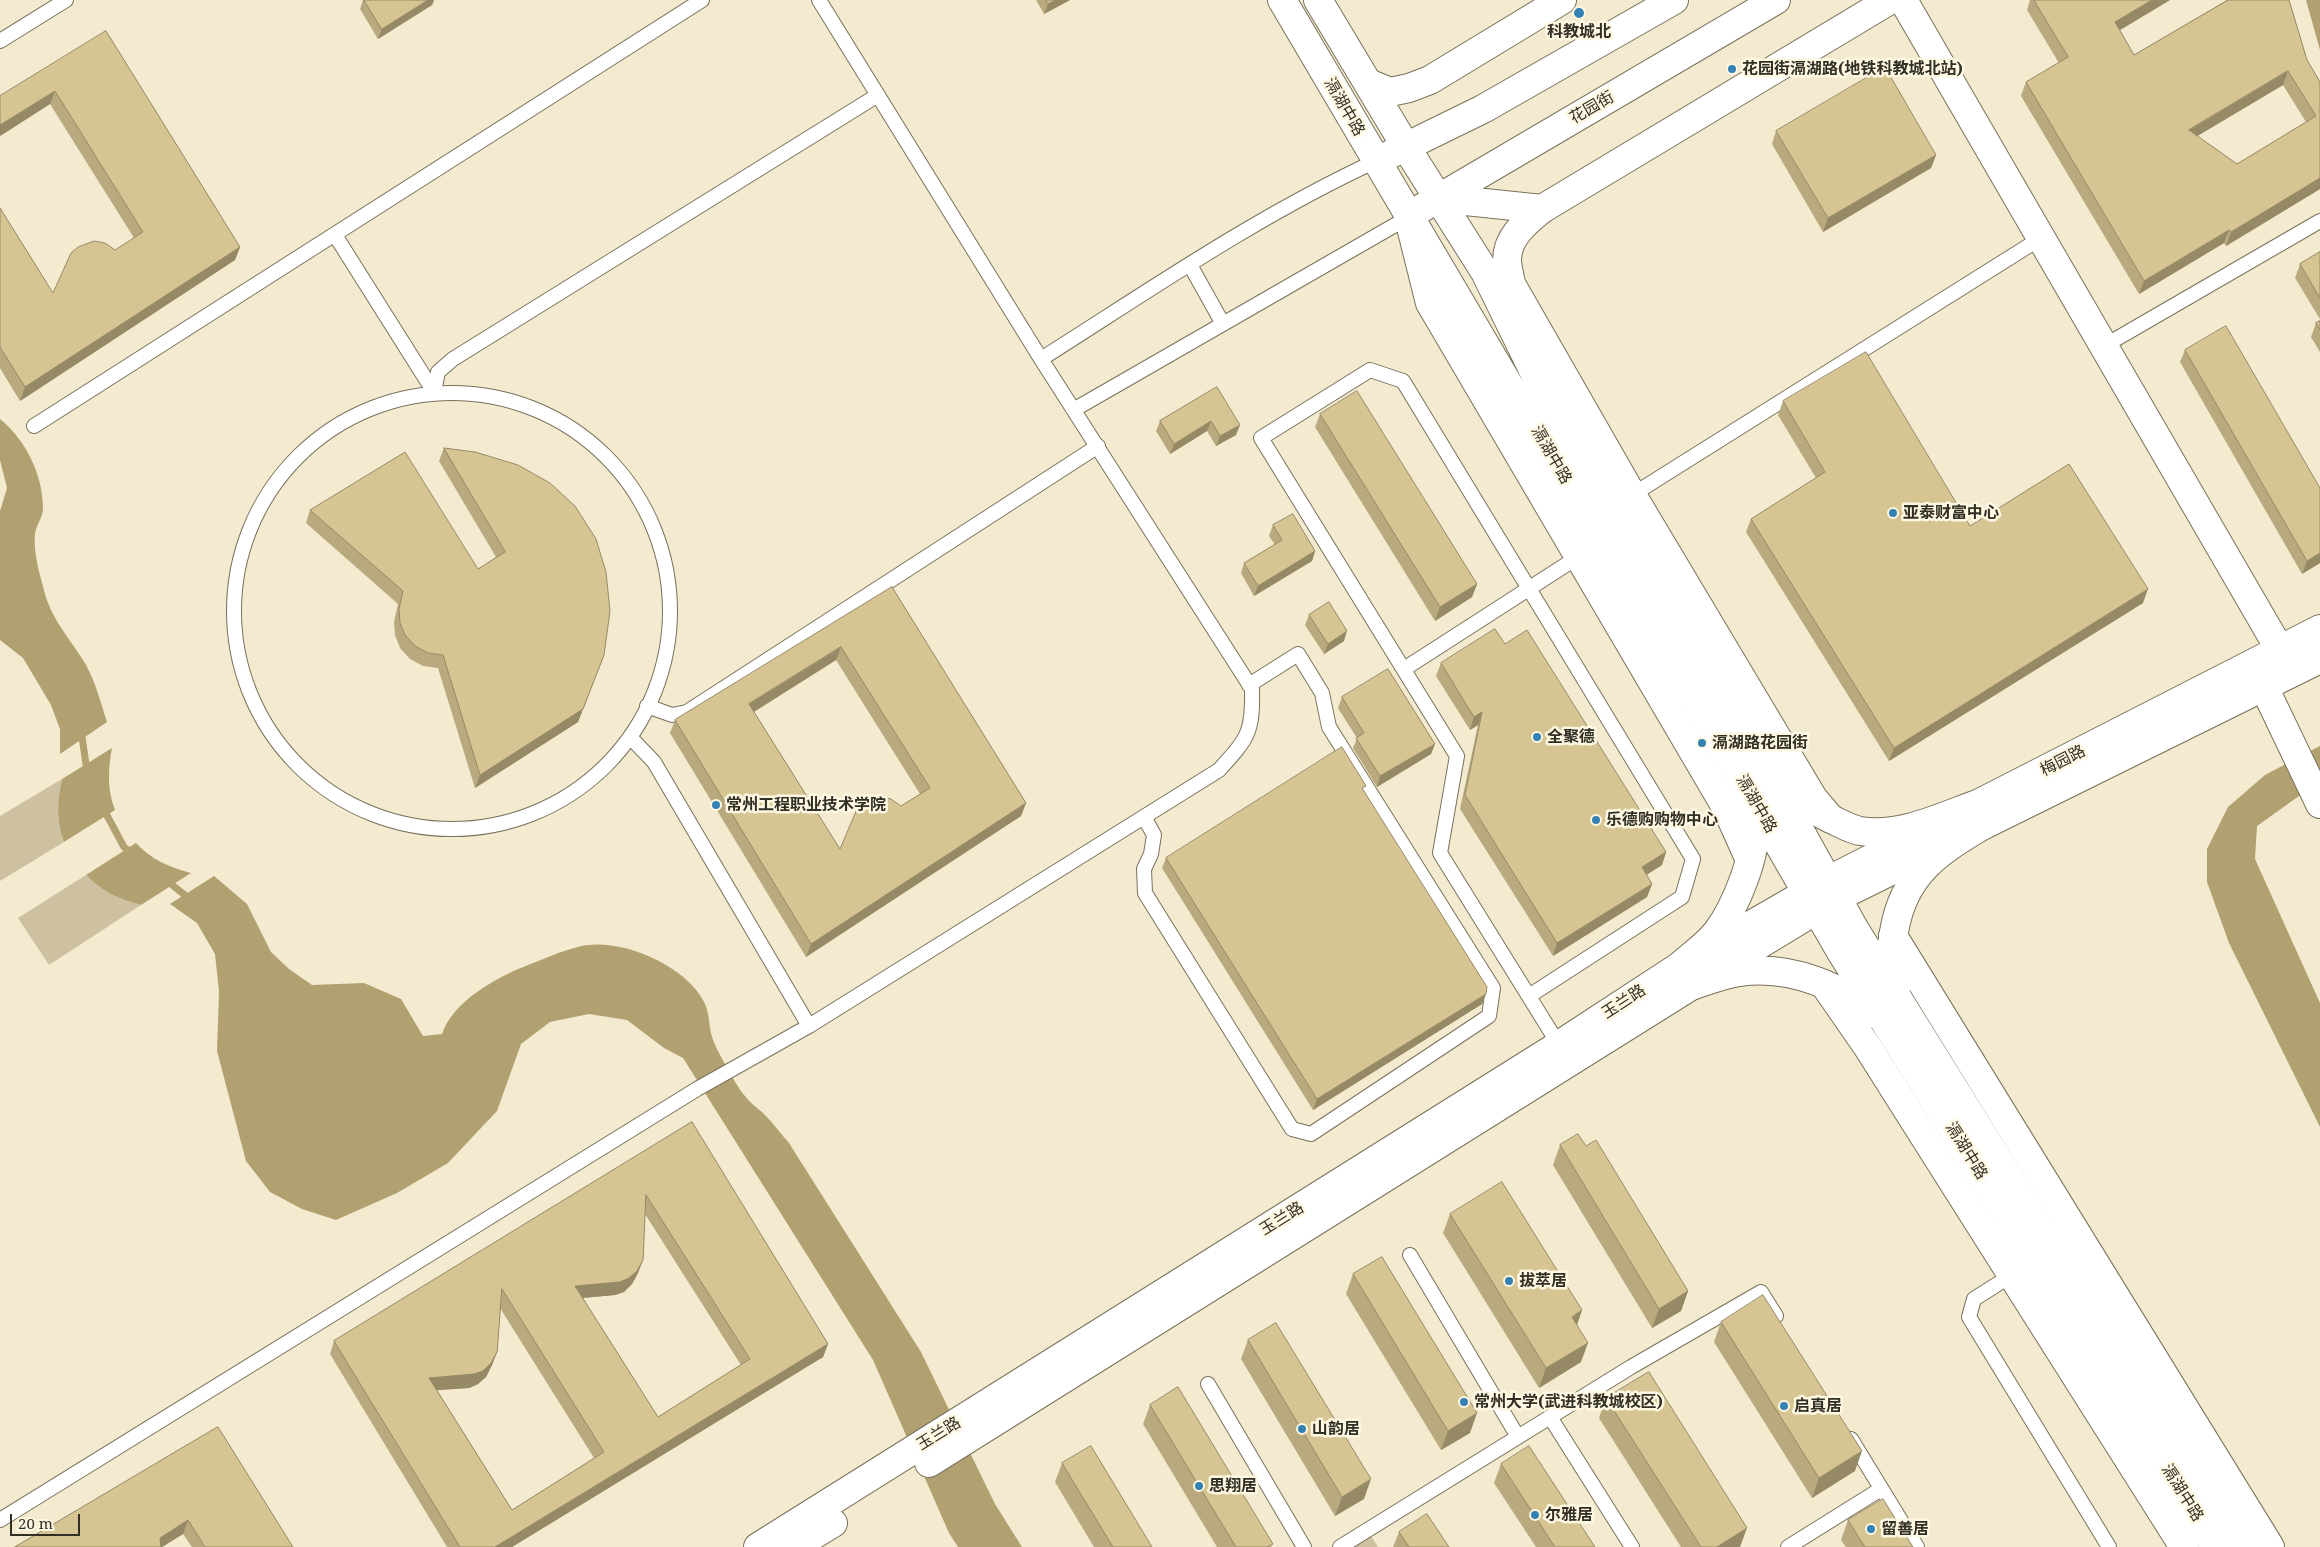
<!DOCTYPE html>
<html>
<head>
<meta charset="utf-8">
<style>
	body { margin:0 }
	#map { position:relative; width:2320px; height:1547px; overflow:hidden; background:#f3ead0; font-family:"Noto Serif",serif }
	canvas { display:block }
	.scale { position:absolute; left:10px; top:1514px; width:70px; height:22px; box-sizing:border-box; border:2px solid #322f25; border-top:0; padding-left:6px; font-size:15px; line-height:18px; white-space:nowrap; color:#322f25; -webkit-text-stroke:4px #fef7e2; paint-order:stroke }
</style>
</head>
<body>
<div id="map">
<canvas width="2320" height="1547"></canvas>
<div class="scale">20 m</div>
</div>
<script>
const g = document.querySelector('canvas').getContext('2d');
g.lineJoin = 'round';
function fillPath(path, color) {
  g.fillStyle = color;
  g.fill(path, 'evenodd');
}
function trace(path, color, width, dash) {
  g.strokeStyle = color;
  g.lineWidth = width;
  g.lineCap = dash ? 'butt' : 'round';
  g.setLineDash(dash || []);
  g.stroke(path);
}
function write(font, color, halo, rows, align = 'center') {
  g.font = font + ' "Noto Serif","Noto Sans SC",serif';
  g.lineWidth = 5;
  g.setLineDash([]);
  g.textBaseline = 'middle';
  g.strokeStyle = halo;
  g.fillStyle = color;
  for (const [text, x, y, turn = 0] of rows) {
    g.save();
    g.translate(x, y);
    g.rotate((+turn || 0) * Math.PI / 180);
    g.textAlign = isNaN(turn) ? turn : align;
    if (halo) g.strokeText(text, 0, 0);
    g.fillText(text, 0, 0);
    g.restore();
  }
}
const green = new Path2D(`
	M 62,779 C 57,802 56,820 64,842 L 0,881 L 0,816 Z
	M 86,875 C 102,892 119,899 141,905 L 49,965 L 18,918 Z
	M 1371,1536 L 1378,1547 L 1354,1547 Z`);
const water = new Path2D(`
	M 2306,0 L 2320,0 L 2320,50 Z
	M 0,419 C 26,440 43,475 43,509 C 43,517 36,525 35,534 C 33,553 40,575 45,594 C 53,622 72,641 86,665 C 96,683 101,704 107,722 L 60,754 L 60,729 L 51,705 L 23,658 L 0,640 L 0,511 L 7,488 L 0,460 Z
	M 2320,746 L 2320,786 L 2299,796 L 2257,826 L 2255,859 L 2320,1003 L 2320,1127 L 2229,943 L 2207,882 L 2207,849 L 2228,807 L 2265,775 Z
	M 112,748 C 108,770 107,789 115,810 L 64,842 C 56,820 57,802 62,779 Z
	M 136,843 C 152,860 169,867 191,873 L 141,905 C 119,899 102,892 86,875 Z
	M 214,876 L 247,904 L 271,952 L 289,969 L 312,985 L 364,983 L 401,999 L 423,1036 L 442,1034 C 453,1001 497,977 528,965 C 544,959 561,951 578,947 C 618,936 683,964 703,1000 C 711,1014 708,1027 713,1040 C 716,1049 738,1089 745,1096 C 750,1103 758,1108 764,1114 C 773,1123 781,1134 789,1143 L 921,1352 L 995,1504 L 1022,1547 L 958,1547 L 949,1533 L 873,1360 L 683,1058 L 664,1048 L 627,1020 L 589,1014 L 550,1022 L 521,1044 L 497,1111 L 448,1163 L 397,1193 L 336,1220 L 302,1209 L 270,1192 L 246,1161 L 217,1051 L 219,991 L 215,954 L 197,923 L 170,904 Z`);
const stream = new Path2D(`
	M 81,730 L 87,771
	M 103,808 L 124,847 L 134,855
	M 166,880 L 191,900`);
const service = new Path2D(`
	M 0,41 L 66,0
	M 335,235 L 434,392
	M 1190,265 L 1223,324
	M 2104,346 L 2320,221
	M 1041,359 C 1150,290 1259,215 1376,161
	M 434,392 L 438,372 L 453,359 L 878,95
	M234 611a218 218 0 1 1 436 0a218 218 0 1 1-436 0Z
	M 1075,409 L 1409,217
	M 34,426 L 702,0
	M 1632,495 L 2041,238
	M 1404,669 L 1578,557
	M 647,706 L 672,715 L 687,712 L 1098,446
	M 632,739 L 654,762 L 809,1026
	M 1144,817 L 1154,835 L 1151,854 L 1144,869 L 1145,893 L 1292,1129 L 1311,1134 L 1489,1016 L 1493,988 L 1329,727 L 1322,693 L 1298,654 L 1249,685
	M 1529,996 L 1682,897 L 1693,859 L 1403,381 L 1370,370 L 1261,438 L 1457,756 L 1440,853 L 1559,1045
	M 1410,1255 L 1518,1437
	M 2015,1273 L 1974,1299 L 1969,1317 L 2109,1547
	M 1208,1384 L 1304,1547
	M 1550,1417 L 1632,1547
	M 1851,1439 L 1917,1547
	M 0,1520 L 697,1089 L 809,1026 L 1219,770 C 1248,738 1253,733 1252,689 L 1041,359 L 819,0
	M 1340,1547 L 1631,1367 L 1761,1292 L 1776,1316
	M 1788,1547 L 1881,1489`);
const minor = new Path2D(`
	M 1903,0 L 2280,650
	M 2264,687 L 2320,804`);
const tertiary = new Path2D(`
	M 1368,83 L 1390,92 L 1409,88 L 1430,80 L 1562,0
	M 1410,223 L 1430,303 L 1727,809 L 1749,858
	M 1830,818 L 1813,798 L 1632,495 L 1511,284 C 1510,276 1507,267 1507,260 C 1507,237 1526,222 1542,209 L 1890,0
	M 1893,936 L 2270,1547
	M 1824,984 L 1867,1046 L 2184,1547
	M 929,1463 L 1691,986 L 1836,898 L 2320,659
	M 758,1547 L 1559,1045 L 1680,966 L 1827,881 L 2320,629
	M 794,1547 L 833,1523`);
const secondary = new Path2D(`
	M 1282,0 L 1730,760 L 1841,952 L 2215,1547
	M 1318,0 L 1406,147 L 1485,272 L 1536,376 L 1762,762 L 1855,930 L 2240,1547
	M 1389,155 L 1483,109 L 1674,0
	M 1437,198 L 1542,209
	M 1422,208 L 1776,0
	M 1781,784 C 1796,800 1811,809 1831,819 C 1840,823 1850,829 1860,831 C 1901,838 1945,815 1983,802
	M 1680,966 C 1692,955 1707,945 1717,932 C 1735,908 1759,851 1754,821 C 1753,815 1750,809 1748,803
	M 1691,986 C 1707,981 1723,974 1739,972 C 1789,965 1835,984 1875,1014
	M 1896,989 C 1891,971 1890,950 1894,932 C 1904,871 1940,851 1990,821`);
const wall = new Path2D(`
	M 363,0 L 434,0 L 432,5 L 378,39 L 360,9 Z
	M 1036,0 L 1070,0 L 1044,14 Z
	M 2030,0 L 2170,0 L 2120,30 L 2134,55 L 2227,0 L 2289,0 L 2307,60 L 2320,82 L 2320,189 L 2226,246 L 2224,243 L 2139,294 L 2021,96 L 2026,82 L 2059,63 L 2027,10 ZM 2283,85 L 2306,122 L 2237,164 L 2197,136 Z
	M 106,31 L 240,247 L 235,260 L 20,401 L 0,368 L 0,208 L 53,293 L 115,250 L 134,238 L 50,104 L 0,136 Z
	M 1776,131 L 1936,155 L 1931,168 L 1823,232 L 1772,144 Z
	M 2320,252 L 2320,319 L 2295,278 L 2300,264 Z
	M 2320,321 L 2320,352 L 2311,337 L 2316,323 Z
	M 2185,350 L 2320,563 L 2302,574 L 2180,362 Z
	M 1217,387 L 1236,435 L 1216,446 L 1207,431 L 1170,454 L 1156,431 L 1160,421 Z
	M 1783,401 L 1970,526 L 2143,603 L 1889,761 L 1746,532 L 1751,519 L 1816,478 L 1778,415 Z
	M 1320,414 L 1477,584 L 1472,597 L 1435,621 L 1315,427 Z
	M 444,448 L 604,655 L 578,722 L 475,788 L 438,668 L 423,666 L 410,659 L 400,648 L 395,635 L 394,622 L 398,604 L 306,523 L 310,510 L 478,569 L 496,557 L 439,461 Z
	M 1273,525 L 1315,551 L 1312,561 L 1254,596 L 1241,573 L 1244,563 L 1275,545 L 1269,536 Z
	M 892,587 L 1026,803 L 1021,816 L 806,957 L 670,733 L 675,720 ZM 836,660 L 920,794 L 901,806 L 840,849 L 754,712 Z
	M 1309,615 L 1344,641 L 1324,654 L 1305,625 Z
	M 1505,644 L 1666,852 L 1662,865 L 1646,875 L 1652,884 L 1647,897 L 1553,956 L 1460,809 L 1478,725 L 1470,730 L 1436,676 L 1441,663 Z
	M 1342,697 L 1435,744 L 1431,754 L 1377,787 L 1353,748 L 1357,738 L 1338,708 Z
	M 1364,791 L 1486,994 L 1482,1004 L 1313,1110 L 1162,868 L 1166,858 Z
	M 692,1122 L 828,1344 L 823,1357 L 512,1547 L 447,1547 L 330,1354 L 334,1341 ZM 645,1214 L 741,1365 L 658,1417 L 583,1298 L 615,1295 L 624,1292 L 632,1284 L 638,1273 ZM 500,1308 L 594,1458 L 512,1510 L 437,1390 L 469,1388 L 478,1384 L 486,1377 L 492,1365 L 497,1352 Z
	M 1560,1145 L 1586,1146 L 1688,1291 L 1681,1311 L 1652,1328 L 1553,1165 Z
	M 1450,1214 L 1582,1310 L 1577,1325 L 1581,1362 L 1539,1388 L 1443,1233 Z
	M 1353,1274 L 1470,1433 L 1441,1450 L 1346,1294 Z
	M 1721,1322 L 1855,1471 L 1812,1498 L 1714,1342 Z
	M 1248,1340 L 1364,1499 L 1335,1516 L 1241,1359 Z
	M 1606,1398 L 1740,1547 L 1681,1547 L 1599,1418 Z
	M 1150,1405 L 1272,1547 L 1217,1547 L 1143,1424 Z
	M 218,1427 L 293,1547 L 192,1547 L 183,1534 L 162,1547 L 15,1547 Z
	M 1062,1463 L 1152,1547 L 1094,1547 L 1055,1482 Z
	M 1501,1464 L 1595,1547 L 1536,1547 L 1494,1483 Z
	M 1848,1520 L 1913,1547 L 1846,1547 L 1841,1540 Z
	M 1399,1532 L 1449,1547 L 1393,1547 Z`);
const shadedWall = new Path2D(`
	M 428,0 L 434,0 L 432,5 L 378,39 L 382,29 Z
	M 1055,0 L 1070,0 L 1044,14 L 1048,4 Z
	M 2152,0 L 2170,0 L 2110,36 L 2115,22 Z
	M 2288,71 L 2283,85 L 2184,144 L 2189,130 Z
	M 55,91 L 50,104 L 0,136 L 0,125 Z
	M 1936,155 L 1931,168 L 1823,232 L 1828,218 Z
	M 2320,178 L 2320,189 L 2226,246 L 2231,232 Z
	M 2229,230 L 2224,243 L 2139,294 L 2144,281 Z
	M 240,247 L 235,260 L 20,401 L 25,387 Z
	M 1211,421 L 1207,431 L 1170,454 L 1174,444 Z
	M 1240,425 L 1236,435 L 1216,446 L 1220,436 Z
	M 1315,551 L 1312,561 L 1254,596 L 1258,586 Z
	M 2320,553 L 2320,563 L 2302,574 L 2307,561 Z
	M 1477,584 L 1472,597 L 1435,621 L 1440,607 Z
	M 2148,589 L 2143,603 L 1889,761 L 1894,748 Z
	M 1347,631 L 1344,641 L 1324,654 L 1328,644 Z
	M 841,647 L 836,660 L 744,718 L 749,704 Z
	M 604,655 L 578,722 L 475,788 L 480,775 Z
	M 1482,712 L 1478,725 L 1470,730 L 1474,717 Z
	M 1435,744 L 1431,754 L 1377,787 L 1380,776 Z
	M 1026,803 L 1021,816 L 806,957 L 811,944 Z
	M 1666,852 L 1662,865 L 1637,881 L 1642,867 Z
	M 1652,884 L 1647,897 L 1553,956 L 1557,943 Z
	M 1486,994 L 1482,1004 L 1313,1110 L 1317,1099 Z
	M 643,1260 L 638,1273 L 632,1284 L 624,1292 L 615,1295 L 571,1299 L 575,1286 Z
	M 1688,1291 L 1681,1311 L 1652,1328 L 1659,1309 Z
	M 1582,1310 L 1575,1330 L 1572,1317 Z
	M 1588,1343 L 1581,1362 L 1539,1388 L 1546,1368 Z
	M 828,1344 L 823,1357 L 512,1547 L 495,1547 Z
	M 497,1352 L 492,1365 L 486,1377 L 478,1384 L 469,1388 L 424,1391 L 429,1378 Z
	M 1477,1413 L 1470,1433 L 1441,1450 L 1448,1431 Z
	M 1862,1451 L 1855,1471 L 1812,1498 L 1819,1478 Z
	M 1371,1479 L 1364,1499 L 1335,1516 L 1342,1497 Z
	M 188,1520 L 183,1534 L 162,1547 L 157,1547 L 160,1538 Z
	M 1747,1528 L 1740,1547 L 1717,1547 Z`);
const building = new Path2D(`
	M 364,0 L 428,0 L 382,29 Z
	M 1046,0 L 1055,0 L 1048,4 Z
	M 2034,0 L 2152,0 L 2115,22 L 2134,55 L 2228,0 L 2289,0 L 2307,60 L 2320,82 L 2320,178 L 2231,232 L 2229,230 L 2144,281 L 2026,82 L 2068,57 ZM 2288,71 L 2316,116 L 2237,164 L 2189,130 Z
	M 106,31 L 240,247 L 25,387 L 0,347 L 0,208 L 53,293 L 71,253 L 78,247 L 94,241 L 105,243 L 115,250 L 143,232 L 55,91 L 0,125 L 0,96 Z
	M 1885,67 L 1936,155 L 1828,218 L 1776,131 Z
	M 2320,252 L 2320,298 L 2300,264 Z
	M 2320,321 L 2320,330 L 2316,323 Z
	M 2226,326 L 2320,488 L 2320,553 L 2307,561 L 2185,350 Z
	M 1866,352 L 1970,526 L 2069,464 L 2148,589 L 1894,748 L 1751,519 L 1825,472 L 1783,401 Z
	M 1217,387 L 1240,425 L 1220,436 L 1211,421 L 1174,444 L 1160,421 Z
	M 1357,391 L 1477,584 L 1440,607 L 1320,414 Z
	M 444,448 L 475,452 L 518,465 L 550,483 L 575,506 L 596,539 L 606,572 L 610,611 L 604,655 L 583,709 L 480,775 L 443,655 L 428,653 L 415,646 L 405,635 L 400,623 L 399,609 L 403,591 L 310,510 L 405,452 L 478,569 L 505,552 Z
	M 1293,514 L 1315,551 L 1258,586 L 1244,563 L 1282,540 L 1273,525 Z
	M 892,587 L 1026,803 L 811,944 L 675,720 ZM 841,647 L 930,788 L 901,806 L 891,799 L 880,797 L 864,803 L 857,809 L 840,849 L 749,704 Z
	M 1329,602 L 1347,631 L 1328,644 L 1309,615 Z
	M 1495,629 L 1505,644 L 1527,630 L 1666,852 L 1642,867 L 1652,884 L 1557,943 L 1465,795 L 1482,712 L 1474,717 L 1441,663 Z
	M 1388,669 L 1435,744 L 1380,776 L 1356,738 L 1364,733 L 1342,697 Z
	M 1342,747 L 1366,786 L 1362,788 L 1487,987 L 1486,994 L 1317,1099 L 1166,858 Z
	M 692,1122 L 828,1344 L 495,1547 L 460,1547 L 334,1341 ZM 646,1195 L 750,1359 L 658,1417 L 575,1286 L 620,1282 L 629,1278 L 637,1271 L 643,1260 ZM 502,1289 L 604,1452 L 512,1510 L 429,1378 L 474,1374 L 483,1371 L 491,1363 L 497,1352 Z
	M 1578,1134 L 1586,1146 L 1596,1140 L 1688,1291 L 1659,1309 L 1560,1145 Z
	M 1502,1182 L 1582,1310 L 1572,1317 L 1588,1343 L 1546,1368 L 1450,1214 Z
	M 1382,1257 L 1477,1413 L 1448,1431 L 1353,1274 Z
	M 1763,1295 L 1862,1451 L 1819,1478 L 1721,1322 Z
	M 1276,1323 L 1371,1479 L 1342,1497 L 1248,1340 Z
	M 1649,1372 L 1747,1528 L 1717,1547 L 1701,1547 L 1606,1398 Z
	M 1178,1387 L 1273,1544 L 1267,1547 L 1236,1547 L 1150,1405 Z
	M 218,1427 L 293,1547 L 205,1547 L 188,1520 L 160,1538 L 161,1547 L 15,1547 Z
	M 1091,1446 L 1152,1547 L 1113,1547 L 1062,1463 Z
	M 1529,1446 L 1595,1547 L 1555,1547 L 1501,1464 Z
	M 1883,1499 L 1913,1547 L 1865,1547 L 1848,1520 Z
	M 1427,1514 L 1449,1547 L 1409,1547 L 1399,1532 Z`);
const markers = [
	[1579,13,6,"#3481b3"],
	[1732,69,5,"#3481b3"],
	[1893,513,5,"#3481b3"],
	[1537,737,5,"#3481b3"],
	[1702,743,5,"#3481b3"],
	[716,805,5,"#3481b3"],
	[1596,820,5,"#3481b3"],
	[1509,1281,5,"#3481b3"],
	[1464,1402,5,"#3481b3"],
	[1784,1406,5,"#3481b3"],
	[1302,1429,5,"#3481b3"],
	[1199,1486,5,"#3481b3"],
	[1535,1515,5,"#3481b3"],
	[1871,1529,5,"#3481b3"]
];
const poiNames = [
	["科教城北",1579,32,"center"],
	["花园街滆湖路(地铁科教城北站)",1742,69],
	["亚泰财富中心",1903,513],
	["全聚德",1547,737],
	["滆湖路花园街",1712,743],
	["常州工程职业技术学院",726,805],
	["乐德购购物中心",1606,820],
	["拔萃居",1519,1281],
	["常州大学(武进科教城校区)",1474,1402],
	["启真居",1794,1406],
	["山韵居",1312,1429],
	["思翔居",1209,1486],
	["尔雅居",1545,1515],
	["留善居",1881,1529]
];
const streetNames = [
	["滆湖中路",1344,107,60],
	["花园街",1592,108,-30],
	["滆湖中路",1551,455,60],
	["梅园路",2063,761,-27],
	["滆湖中路",1756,804,60],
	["玉兰路",1624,1002,-33],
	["滆湖中路",1966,1151,58],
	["玉兰路",1282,1219,-32],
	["玉兰路",939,1434,-32],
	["滆湖中路",2182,1493,58]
];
fillPath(green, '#cdc1a1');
fillPath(water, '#b2a170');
trace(stream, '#b2a170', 7);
trace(service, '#79715a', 16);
trace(minor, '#79715a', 30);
trace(tertiary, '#79715a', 30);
trace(secondary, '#79715a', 30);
trace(service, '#fff', 14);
trace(minor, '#fff', 28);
trace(tertiary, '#fff', 28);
trace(secondary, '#fff', 28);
fillPath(wall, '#b8a97e');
fillPath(shadedWall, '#968a66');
fillPath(building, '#d6c592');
trace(building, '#968a66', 1);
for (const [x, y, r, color] of markers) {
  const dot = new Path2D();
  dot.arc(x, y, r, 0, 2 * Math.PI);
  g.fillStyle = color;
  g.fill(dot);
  trace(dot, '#fef7e2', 2);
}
write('bold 16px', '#322f25', '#fef7e2', poiNames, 'left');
write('16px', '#322f25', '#fef7e2', streetNames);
</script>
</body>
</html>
